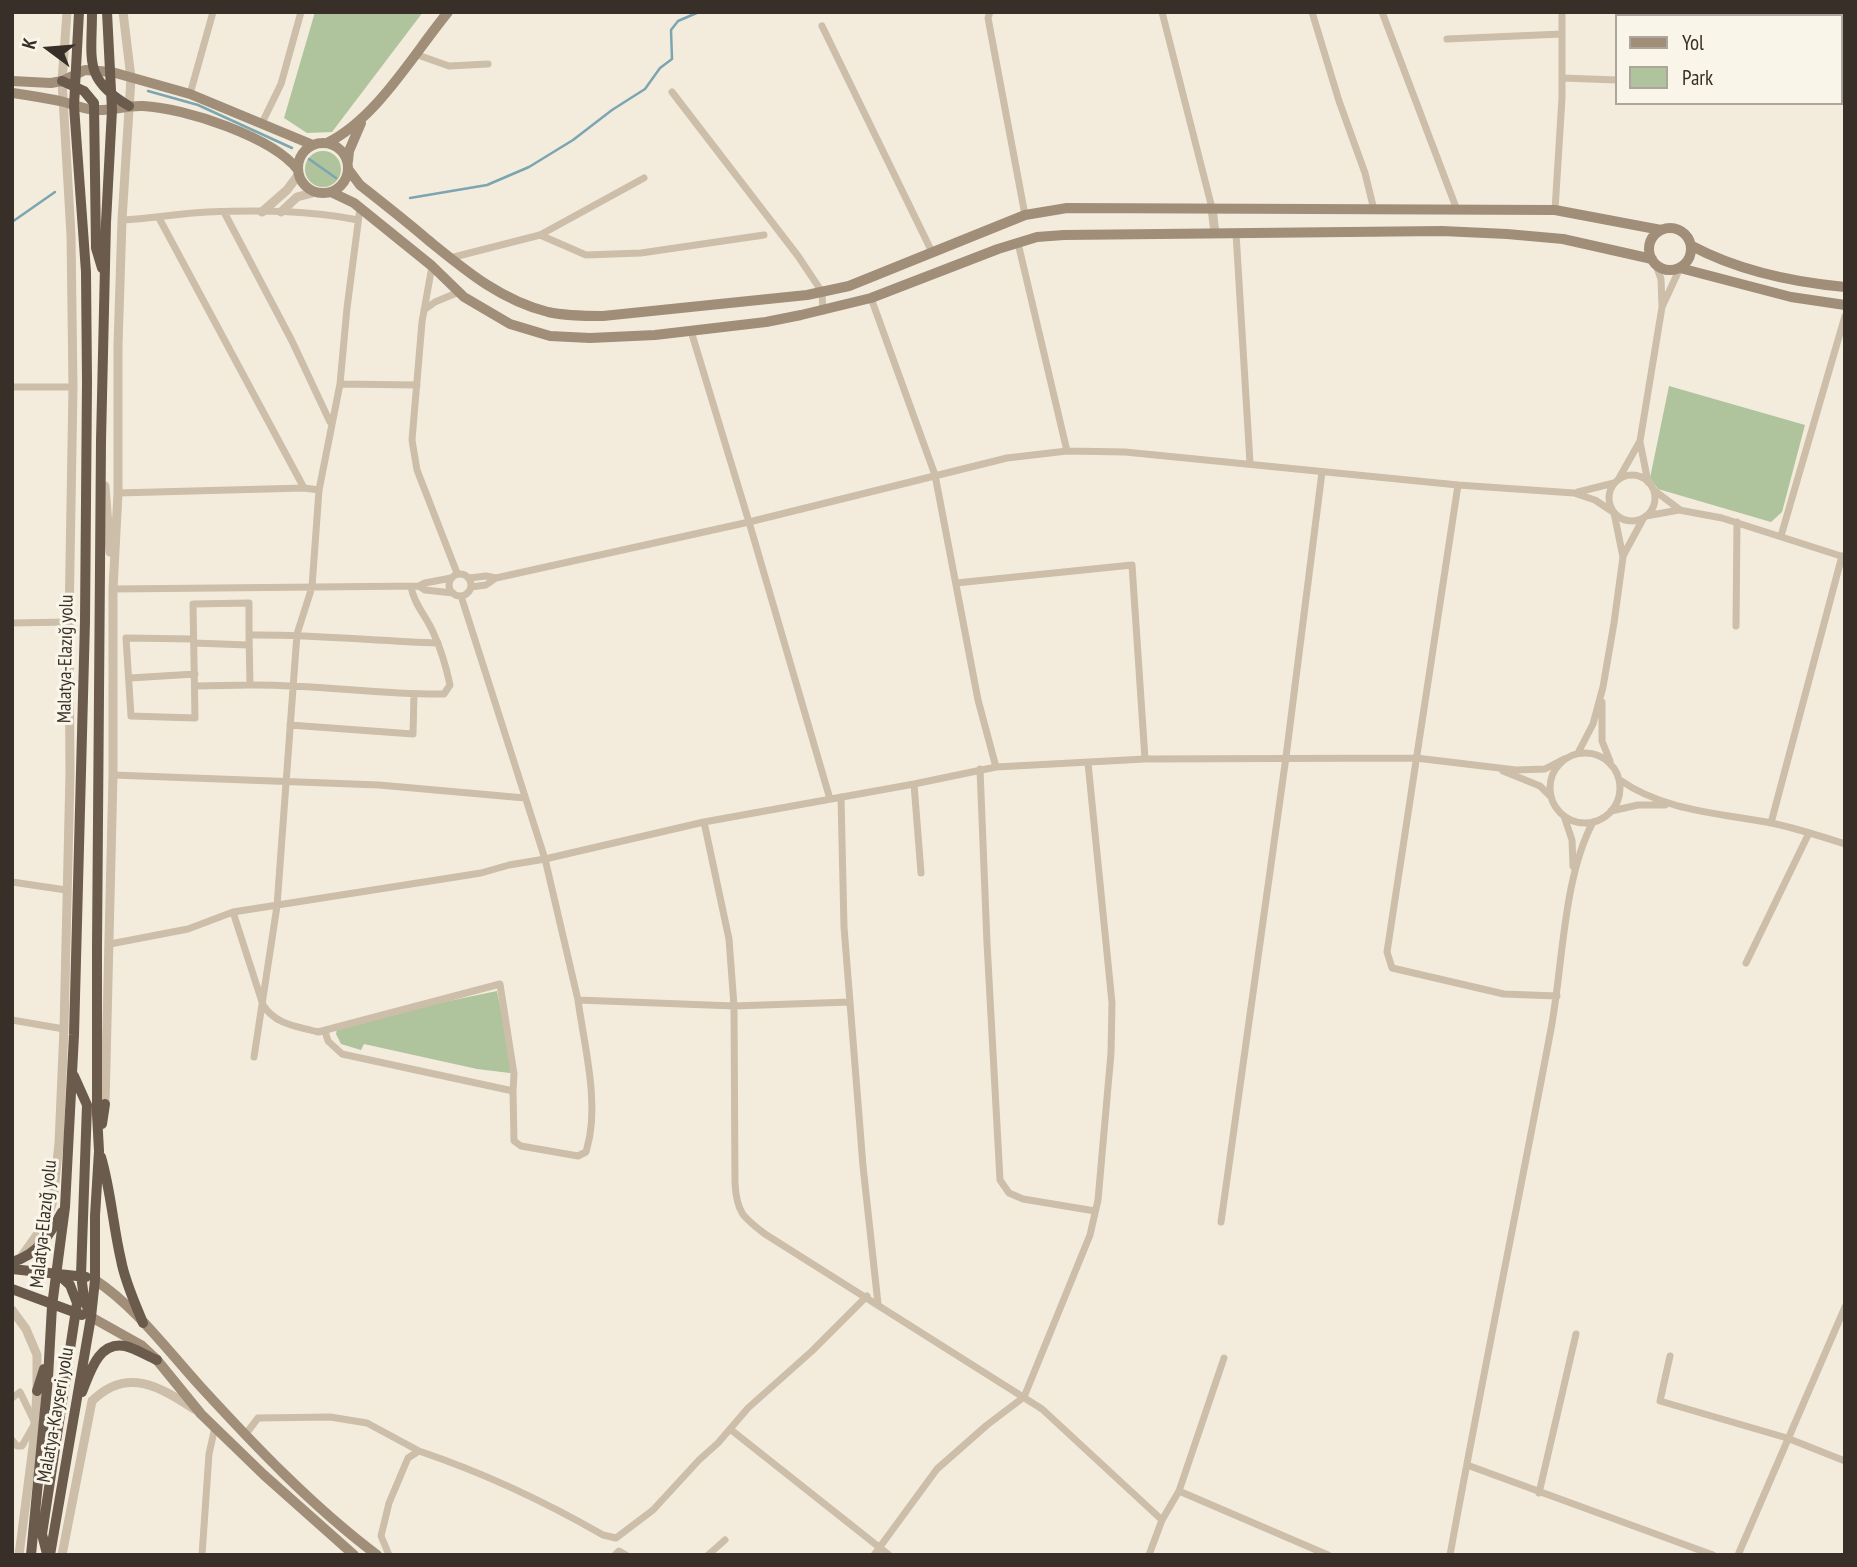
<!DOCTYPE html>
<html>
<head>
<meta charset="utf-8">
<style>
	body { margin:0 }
	#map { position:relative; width:1857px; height:1567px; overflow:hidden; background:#f3ecdd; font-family:"PT Sans Narrow",sans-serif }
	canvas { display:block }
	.frame { position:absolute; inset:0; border:14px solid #383028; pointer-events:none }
	.legend { position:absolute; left:1615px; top:14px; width:228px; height:91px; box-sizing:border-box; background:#faf5e9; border:2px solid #aca69c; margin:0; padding:9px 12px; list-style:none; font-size:21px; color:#383028 }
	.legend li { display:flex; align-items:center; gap:14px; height:35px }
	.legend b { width:35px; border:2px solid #aca69c }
	.north { position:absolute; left:14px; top:14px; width:70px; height:70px; -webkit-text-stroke:5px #faf5e9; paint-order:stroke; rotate:286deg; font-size:19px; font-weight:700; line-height:28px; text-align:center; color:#383028 }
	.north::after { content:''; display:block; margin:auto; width:24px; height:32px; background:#383028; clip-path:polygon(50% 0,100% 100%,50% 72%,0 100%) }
</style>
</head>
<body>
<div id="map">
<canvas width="1857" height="1567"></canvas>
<div class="frame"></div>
<ul class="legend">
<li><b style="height:9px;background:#a08e79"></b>Yol</li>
<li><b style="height:19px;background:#afc39c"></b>Park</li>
</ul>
<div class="north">K</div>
</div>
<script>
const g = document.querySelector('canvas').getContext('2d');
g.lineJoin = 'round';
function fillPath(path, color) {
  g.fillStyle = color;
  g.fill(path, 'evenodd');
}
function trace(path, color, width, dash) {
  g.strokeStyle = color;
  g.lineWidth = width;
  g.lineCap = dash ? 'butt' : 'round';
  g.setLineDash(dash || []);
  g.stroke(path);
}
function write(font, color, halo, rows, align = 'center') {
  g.font = font + ' "PT Sans Narrow",sans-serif';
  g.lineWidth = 6;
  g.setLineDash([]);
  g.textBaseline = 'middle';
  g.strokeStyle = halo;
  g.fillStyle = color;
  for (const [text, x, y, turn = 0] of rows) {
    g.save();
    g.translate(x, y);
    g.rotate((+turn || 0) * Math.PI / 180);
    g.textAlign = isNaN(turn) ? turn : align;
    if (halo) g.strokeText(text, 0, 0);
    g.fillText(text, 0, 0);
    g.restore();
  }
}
const green = new Path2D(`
	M 315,12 L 423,12 L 332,132 L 307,133 L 284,118 Z
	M305 169a18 18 0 1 1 36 0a18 18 0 1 1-36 0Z
	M 1669,386 L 1805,425 L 1782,512 L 1771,522 L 1658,489 L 1650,478 Z
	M 497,991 L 513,1068 L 510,1073 L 477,1069 L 364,1044 L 361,1050 L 341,1044 L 336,1034 L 338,1024 Z`);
const stream = new Path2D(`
	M 148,91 L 198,105 L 292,148
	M 309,159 L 336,178
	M 410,198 L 487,185 L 529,167 L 573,140 L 612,110 L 645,89 L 660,68 L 672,59 L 671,30 L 678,21 L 699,12
	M 12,222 L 55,192`);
const minor = new Path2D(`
	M 990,12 L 988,18 L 1025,215
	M 1162,12 L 1212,208
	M 1312,12 L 1339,101 L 1365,173 L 1374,210
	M 1382,12 L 1457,210
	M 822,26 L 932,252
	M 1447,39 L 1562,34
	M 415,54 L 449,66 L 488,64
	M 1562,78 L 1617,80
	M 1841,91 L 1845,91
	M 672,92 L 798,256 L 822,292 L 823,311
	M 190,94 L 213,12
	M 262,123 L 281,84 L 301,12
	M 1555,210 L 1562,98 L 1562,12
	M 224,212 L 292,341 L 330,422
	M 159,218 L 304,488
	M 122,220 C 151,219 179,213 208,212 C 258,210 309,210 358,220
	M 1236,233 L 1250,463
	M 540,235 L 586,255 L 641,253 L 764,235
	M 1018,243 L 1067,451
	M 450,258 L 540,235 L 644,178
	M 1656,265 L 1661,279 L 1662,307 L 1680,268
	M 432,266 L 422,322 L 412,440 L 417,470 L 457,573
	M 871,298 L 935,475 L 978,700 L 996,767
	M 424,310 L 435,302 L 459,292
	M 691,331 L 749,522 L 1007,458 L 1067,451 L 1125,452 L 1458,485 L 1574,493 L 1595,500 L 1613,512
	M 340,384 L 417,385
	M 12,387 L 73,387
	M 1640,442 L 1648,482
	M1609 498a23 23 0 1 1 46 0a23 23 0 1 1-46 0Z
	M 1618,480 L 1640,441 L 1662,307
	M 1458,485 L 1387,952 L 1392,968 L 1504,994 L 1557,996
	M 319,490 L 340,384 L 347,308 L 360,208
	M 1655,491 L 1679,509
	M 1578,492 L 1614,483
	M 118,493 L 304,488 L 319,490 L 312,587 L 297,634 L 277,906 L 254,1057
	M 1646,516 L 1679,510 L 1722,518 L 1844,557
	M 1781,536 L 1845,316
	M 1623,556 L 1643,519
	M449 585a11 11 0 1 1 22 0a11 11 0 1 1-22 0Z
	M 451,578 L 425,583 L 419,586 L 425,590 L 453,593
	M 469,578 L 486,576 L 496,578 L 486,585 L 471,587
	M 496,578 L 749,522 L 830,799
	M 956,583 L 1132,565 L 1145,759
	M 113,589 L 419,586
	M 461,596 L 545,859 L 578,1000 L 734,1006 L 850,1002
	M 12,623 L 69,622
	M 1736,626 L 1737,522
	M 193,639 L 126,638 L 131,716 L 195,718 L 193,604 L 249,603 L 249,635
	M 194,643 L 248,645
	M 130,678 L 195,674
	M 250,685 C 315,684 379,695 444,694 L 450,685 C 446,666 441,649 433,632 C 426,616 414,604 411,587
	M 196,686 L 250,685 L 249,635 C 312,634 375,641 438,643
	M 1602,702 L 1602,741 L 1610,761
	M 290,725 L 413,734 L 414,695
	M 1578,753 L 1593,724 L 1603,687 L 1614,623 L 1623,557 L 1614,513
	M1550 788a35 35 0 1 1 70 0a35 35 0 1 1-70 0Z
	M 980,769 L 987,943 L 1000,1180 L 1009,1193 L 1023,1199 L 1095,1211
	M 1503,771 L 1540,786 L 1550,796
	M 113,775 L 379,785 L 525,798
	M 1620,780 C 1664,811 1719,813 1771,823 C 1796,828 1820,836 1845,844
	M 914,784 L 921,873
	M 841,797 L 844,927 L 863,1166 L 878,1304
	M 1611,811 L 1638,805 L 1665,805
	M 1564,816 L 1572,840 L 1573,866
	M 704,822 L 729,939 L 734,1006 L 735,1184 C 737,1213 743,1217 765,1234 L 1042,1409 L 1162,1520
	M 1771,823 L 1842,556
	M 12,882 L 66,890
	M 233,912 L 263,1005 C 276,1025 296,1026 318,1032 L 500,984 L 514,1074 L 513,1091
	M 110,944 L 188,929 L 233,912 L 481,873 L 509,865 L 545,859 L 704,822 L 914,784 L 996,767 L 1145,759 L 1416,758 L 1516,770 L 1545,769 L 1564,759
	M 1746,963 L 1809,833
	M 12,1020 L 64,1029
	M 318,1032 L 325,1031 L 328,1041 L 342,1054 L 513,1091 L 514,1141 L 521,1146 L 578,1156 L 586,1152 L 587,1148 C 600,1104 584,1045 578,1000
	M 1221,1222 L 1286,757 L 1322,472
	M 1670,1356 L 1660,1401 L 1787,1438 L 1845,1461
	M 12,1398 L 20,1392 L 35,1423 L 22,1446 L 17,1446 L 12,1440
	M 730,1429 L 889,1555
	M 245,1435 L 258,1418 L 330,1417 L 367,1423 L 419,1451
	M 1467,1465 L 1713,1555
	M 1179,1491 L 1328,1555
	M 1539,1493 L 1576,1334
	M 202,1555 L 209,1454 L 215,1427
	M 389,1555 L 381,1536 L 389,1503 L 408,1458 L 419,1451 C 484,1473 544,1501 603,1535 L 616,1538 L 653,1510 L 699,1460 L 718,1443 L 748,1408 L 812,1351 L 867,1296
	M 615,1555 L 619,1551 L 626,1555
	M 708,1555 L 725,1540
	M 874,1555 L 937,1469 L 987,1425 L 1024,1397 L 1090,1235 L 1098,1200 L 1111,1053 L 1112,1003 L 1088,763
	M 1149,1555 L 1162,1520 L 1179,1491 L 1224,1358
	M 1450,1555 C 1482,1379 1518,1204 1551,1029 C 1563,965 1563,878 1593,822
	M 1738,1555 L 1845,1307`);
const tertiary = new Path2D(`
	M 1212,208 L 1215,233
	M 262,212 L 287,190 L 299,174
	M 281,212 L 297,197 L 316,192
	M 105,486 L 110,552
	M 105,1104 L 113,775 L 113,589 L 118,493 L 118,345 L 122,220 L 131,78 L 123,12
	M 19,1260 L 46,1222 L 53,1201 L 59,1143 L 64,1029 L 70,774 L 69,622 L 73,387 L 71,235 L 62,81 L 67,12
	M 12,1310 L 26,1329 L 37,1355 L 37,1391 L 34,1439 L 19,1555
	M 62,1555 L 92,1401 C 127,1366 160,1387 194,1409`);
const secondary = new Path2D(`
	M 12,81 L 51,83 L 62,81 L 85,70 L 112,72 L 190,94 L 313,145
	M 12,93 C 28,95 44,98 60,101 C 72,104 83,109 96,110 C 112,111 127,105 143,106 C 185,108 273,137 298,170
	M 327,143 C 377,118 412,56 448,12
	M298 168a25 25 0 1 1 50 0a25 25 0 1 1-50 0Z
	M 348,161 L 349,151 L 361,123
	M 348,169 L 360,185 C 383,203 406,221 428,240 C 465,270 500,300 548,312 C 566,316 584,316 603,316 L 807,295 L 849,286 L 1025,215 L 1067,208 L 1555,210 L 1661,230
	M 331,192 L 354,203 L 432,266 L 464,297 L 510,324 L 550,336 L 590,338 L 655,335 L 766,322 L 801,315 L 871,298 L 998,249 L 1037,237 L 1064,235 L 1442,231 L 1507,234 L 1563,239 L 1652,259
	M1649 249a21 21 0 1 1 42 0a21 21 0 1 1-42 0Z
	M 1692,246 C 1739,271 1791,282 1845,287
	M 1680,268 L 1791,297 L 1845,305
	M 95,1280 C 135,1306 168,1351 200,1386 C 255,1446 312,1506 377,1555
	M 91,1317 L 141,1345 L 157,1360 L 201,1414 L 264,1475 L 354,1555`);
const trunk = new Path2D(`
	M 92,12 C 92,60 83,79 129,106
	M 62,81 L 84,91 L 94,103 L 96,248 L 102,268
	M 74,1076 L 87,1105 L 81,1275 L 84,1298 L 90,1315
	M 102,1124 L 105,1104
	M 101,1157 C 111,1191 113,1226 121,1260 C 125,1282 135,1303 143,1323
	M 12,1262 C 38,1255 50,1234 62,1212
	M 12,1269 L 86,1277
	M 12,1289 L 82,1315
	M 37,1391 L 44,1369
	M 82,1392 C 90,1373 98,1341 125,1346 C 135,1348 147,1356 157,1360
	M 47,1554 L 42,1534 L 77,1303 L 70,1285 L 57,1273
	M 31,1555 L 48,1378 L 52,1306 L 65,1207 L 74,1035 L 85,621 L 87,382 L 86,272 L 74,106 L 79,12
	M 50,1555 L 91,1317 L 95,1280 L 95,1216 L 99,1151 L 97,1114 L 97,947 L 101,441 L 106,222 L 112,110 L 107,12`);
const streetNames = [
	["Malatya-Elazığ yolu",66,659,-89],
	["Malatya-Elazığ yolu",44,1224,-84],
	["Malatya-Kayseri yolu",56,1415,-80]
];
fillPath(green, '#afc39c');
trace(stream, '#7ba6b1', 2.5);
trace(minor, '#ccbea8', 7);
trace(tertiary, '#ccbea8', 9);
trace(secondary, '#a08e79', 10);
trace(trunk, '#6a5b4c', 10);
write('19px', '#383028', '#faf5e9', streetNames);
</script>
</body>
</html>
